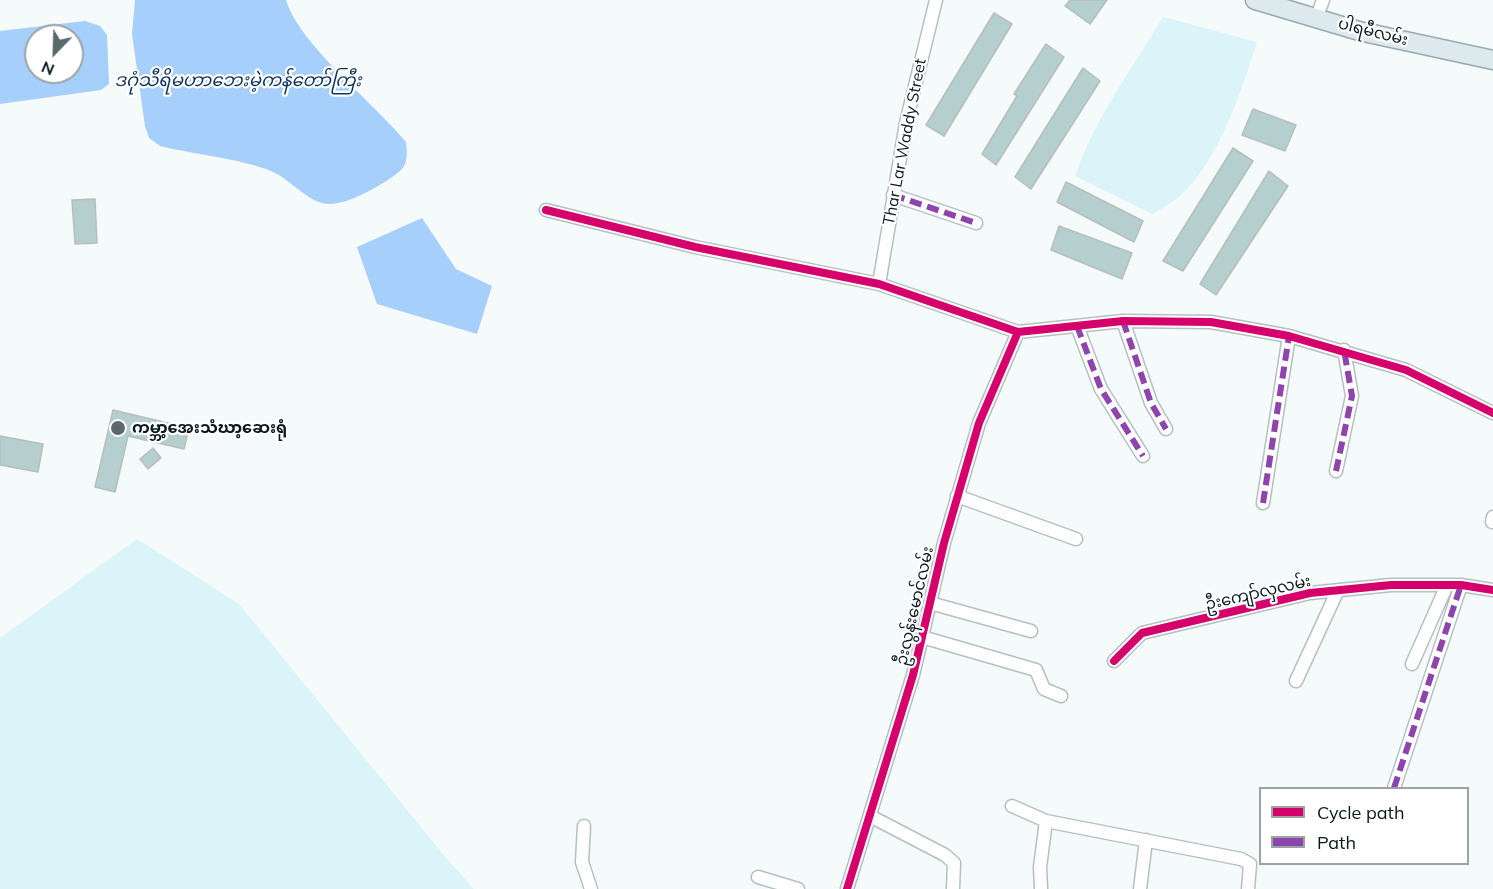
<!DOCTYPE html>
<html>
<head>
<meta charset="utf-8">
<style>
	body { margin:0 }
	#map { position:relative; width:1493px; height:889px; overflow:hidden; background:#f5fafb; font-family:Mulish,sans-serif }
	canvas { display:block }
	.legend { position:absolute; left:1259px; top:787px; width:210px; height:78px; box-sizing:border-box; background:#fff; border:2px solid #9da3a4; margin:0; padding:8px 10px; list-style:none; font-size:18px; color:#09191c }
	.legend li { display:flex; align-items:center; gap:12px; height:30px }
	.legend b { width:30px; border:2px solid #9da3a4 }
	.north { position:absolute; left:24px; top:24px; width:60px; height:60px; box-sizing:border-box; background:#fff; border:2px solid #9da3a4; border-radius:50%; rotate:203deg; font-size:16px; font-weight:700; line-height:24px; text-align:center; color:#09191c }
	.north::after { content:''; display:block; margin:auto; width:21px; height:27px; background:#5c686a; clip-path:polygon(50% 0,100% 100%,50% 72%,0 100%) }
</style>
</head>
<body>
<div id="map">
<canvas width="1493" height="889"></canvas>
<ul class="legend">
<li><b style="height:8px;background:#d6006c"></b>Cycle path</li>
<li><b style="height:8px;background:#8e44ad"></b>Path</li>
</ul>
<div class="north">N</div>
</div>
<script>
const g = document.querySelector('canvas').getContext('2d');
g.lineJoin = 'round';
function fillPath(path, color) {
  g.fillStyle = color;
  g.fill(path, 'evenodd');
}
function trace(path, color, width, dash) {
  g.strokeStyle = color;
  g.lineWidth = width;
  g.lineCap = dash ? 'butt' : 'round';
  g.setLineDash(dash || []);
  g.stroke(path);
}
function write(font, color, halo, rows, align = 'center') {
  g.font = font + ' Mulish,"Noto Sans Myanmar",sans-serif';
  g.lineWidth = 4.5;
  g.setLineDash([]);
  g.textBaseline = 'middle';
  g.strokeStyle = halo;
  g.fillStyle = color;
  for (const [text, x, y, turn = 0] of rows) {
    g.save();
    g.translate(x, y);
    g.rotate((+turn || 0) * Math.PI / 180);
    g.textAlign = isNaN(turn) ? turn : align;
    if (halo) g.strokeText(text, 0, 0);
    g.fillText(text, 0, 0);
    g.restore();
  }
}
const green = new Path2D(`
	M 1163,17 L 1257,42 C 1241,91 1220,158 1182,194 C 1174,202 1162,208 1152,214 L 1075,176 C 1095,118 1132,69 1163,17 Z
	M 137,539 L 239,604 L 447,859 L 474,889 L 0,889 L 0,638 Z`);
const water = new Path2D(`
	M 135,0 L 286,0 C 299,44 374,103 406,142 C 407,151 408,162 402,169 C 389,182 346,206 328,204 C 310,203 293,183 277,174 C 252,160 191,154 160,146 L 149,138 L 145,126 L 132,34 Z
	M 85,21 L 100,26 L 107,35 L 109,84 L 101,90 L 0,104 L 0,31 ZM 36,36 L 72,36 L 72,50 L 78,49 L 81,68 L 72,69 L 72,72 L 36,72 Z
	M 422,218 L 456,269 L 492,286 L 477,334 L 377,304 L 357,247 Z`);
const building = new Path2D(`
	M 1070,0 L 1107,0 L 1090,24 L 1065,6 Z
	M 994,13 L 1012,24 L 944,136 L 926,125 Z
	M 1046,44 L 1064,57 L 996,165 L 982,154 L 1017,96 L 1014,94 Z
	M 1083,68 L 1100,81 L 1031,189 L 1015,177 Z
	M 1253,109 L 1296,125 L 1285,151 L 1242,135 Z
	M 1233,148 L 1253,161 L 1183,271 L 1163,261 Z
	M 1269,171 L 1288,186 L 1216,295 L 1200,284 Z
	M 1066,182 L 1143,221 L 1134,242 L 1057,202 Z
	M 95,199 L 97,243 L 75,244 L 72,200 Z
	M 1059,226 L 1132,253 L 1122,279 L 1051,250 Z
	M 113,410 L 189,428 L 184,449 L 128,436 L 115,492 L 95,487 Z
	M 0,436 L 43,444 L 38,472 L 0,465 Z
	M 153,448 L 161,458 L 148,469 L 140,459 Z`);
const street = new Path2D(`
	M 1317,16 L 1323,0
	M 893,195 L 976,223
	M 546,210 L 695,247 L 879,284 L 1018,332 L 1123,321 L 1211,322 L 1289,336 L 1406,370 L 1493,413
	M 879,284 L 906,123 L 936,0
	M 1123,321 L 1151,403 L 1166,429
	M 1077,326 L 1101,389 L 1143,456
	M 1336,471 L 1352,396 L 1344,350
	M 957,496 L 1076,539
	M 1263,503 L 1289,336
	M 1492,522 L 1493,517
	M 930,603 L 1031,631
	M 922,637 L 1036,670 L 1044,689 L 1061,696
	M 1114,661 L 1142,633 L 1310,593 L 1391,585 L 1461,585 L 1493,590
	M 1412,664 L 1447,585
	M 1296,681 L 1338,590
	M 1394,788 L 1461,585
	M 1012,806 L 1046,821 L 1241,859 L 1250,864 L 1248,889
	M 870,816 L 945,855 L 954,863 L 953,889
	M 584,826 L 582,862 L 591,889
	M 758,877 L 798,889
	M 847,889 L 913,675 L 944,543 L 979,423 L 1018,332
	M 1041,889 L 1040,867 L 1046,821
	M 1140,889 L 1146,840`);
const primary = new Path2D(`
	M 1255,0 L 1359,31 L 1493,60`);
const quiet = new Path2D(`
	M 893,195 L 976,223
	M 1123,321 L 1151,403 L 1166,429
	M 1077,326 L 1101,389 L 1143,456
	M 1336,471 L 1352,396 L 1344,350
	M 1263,503 L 1289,336
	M 1394,788 L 1461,585`);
const cycleway = new Path2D(`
	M 546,210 L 695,247 L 879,284 L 1018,332 L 1123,321 L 1211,322 L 1289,336 L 1406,370 L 1493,413
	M 1114,661 L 1142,633 L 1310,593 L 1391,585 L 1461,585 L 1493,590
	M 847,889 L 913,675 L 944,543 L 979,423 L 1018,332`);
const markers = [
	[118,428,8,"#5c686a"]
];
const streetNames = [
	["ပါရမီလမ်း",1373,32,14],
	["Thar Lar Waddy Street",905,142,-79],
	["ဦးကျော်လှလမ်း",1258,593,-13],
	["ဦးလွန်းမောင်လမ်း",915,606,-77]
];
const poiNames = [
	["ကမ္ဘာ့အေးသံဃာ့ဆေးရုံ",132,428]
];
const waterNames = [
	["ဒဂုံသီရိမဟာဘေးမဲ့ကန်တော်ကြီး",238,81]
];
fillPath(green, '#daf4fa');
fillPath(water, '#a7cffc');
fillPath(building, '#b5cfce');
trace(building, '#b5bfbe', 1.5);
trace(street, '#b6c0c2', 15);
trace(primary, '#94aab2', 21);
trace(street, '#fefefe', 12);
trace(primary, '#dde9ed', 18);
trace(quiet, '#8e44ad', 6, [12, 6]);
trace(cycleway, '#d6006c', 8);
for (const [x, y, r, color] of markers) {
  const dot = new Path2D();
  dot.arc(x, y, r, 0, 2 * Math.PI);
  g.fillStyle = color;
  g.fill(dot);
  trace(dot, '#fff', 2);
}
write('16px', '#09191c', '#fff', streetNames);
write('bold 16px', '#09191c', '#fff', poiNames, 'left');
write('italic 18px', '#0f355e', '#fff', waterNames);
</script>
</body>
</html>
